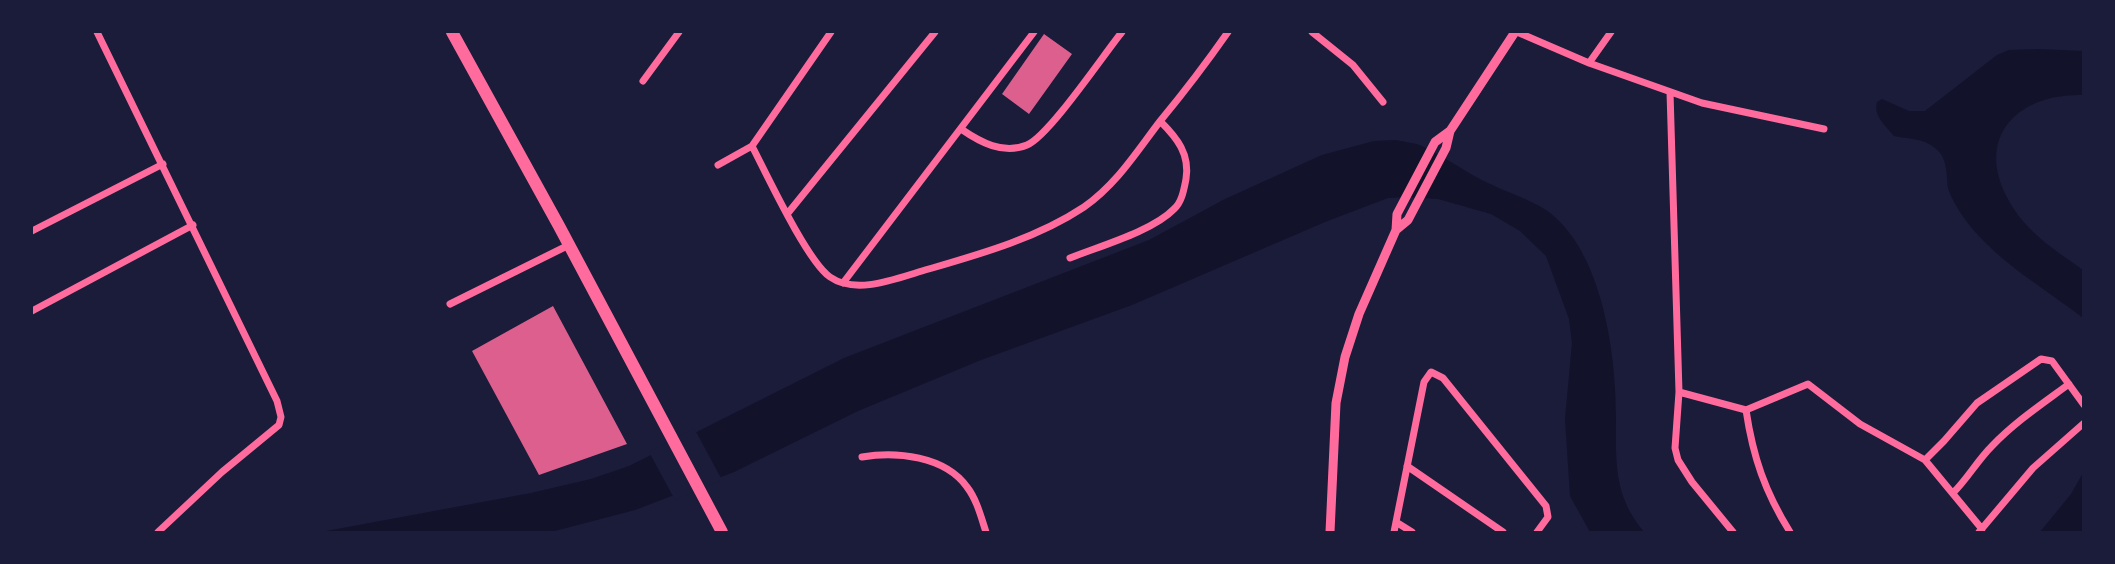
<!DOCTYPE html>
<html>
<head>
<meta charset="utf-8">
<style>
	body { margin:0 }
	#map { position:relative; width:2115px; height:564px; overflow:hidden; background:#1b1b3a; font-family:"Exo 2",sans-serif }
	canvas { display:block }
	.frame { position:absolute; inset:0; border:33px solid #1b1b3a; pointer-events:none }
</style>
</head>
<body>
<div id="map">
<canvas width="2115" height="564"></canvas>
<div class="frame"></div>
</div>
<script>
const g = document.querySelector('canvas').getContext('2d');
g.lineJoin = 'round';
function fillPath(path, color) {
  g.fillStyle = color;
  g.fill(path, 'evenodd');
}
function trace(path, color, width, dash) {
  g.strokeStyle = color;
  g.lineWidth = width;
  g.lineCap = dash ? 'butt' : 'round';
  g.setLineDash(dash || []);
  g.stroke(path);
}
const water = new Path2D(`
	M 2038,49 L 2083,51 L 2083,95 C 2018,93 1973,137 2009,201 C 2026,232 2055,250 2083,270 L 2083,318 C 2042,286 1989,257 1960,212 C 1956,205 1950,196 1948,188 C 1946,173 1948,158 1935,148 C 1923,138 1908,139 1894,136 C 1886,126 1873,116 1877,102 L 1882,99 L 1909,111 L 1925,111 L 1997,55 L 2009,50 Z
	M 1396,140 C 1405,142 1415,143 1422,146 C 1445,157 1465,172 1488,183 C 1506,192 1529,199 1546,210 C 1602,249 1616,353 1616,416 C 1616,462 1613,495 1644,532 L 1590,532 L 1570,496 L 1565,419 L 1572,343 L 1569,319 L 1546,256 L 1520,231 L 1491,214 L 1438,199 L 1407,197 L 1388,198 L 1325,222 L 1132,305 L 981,360 L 858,411 L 734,472 L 635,510 L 551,532 L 321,532 L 531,493 L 591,479 L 629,466 L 844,358 L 1149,240 L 1225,199 L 1322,155 L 1374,141 Z
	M 2083,473 L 2083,532 L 2040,532 L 2071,494 Z`);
const pier = new Path2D(`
	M 694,428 L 722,480 L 675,500 L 649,452 Z`);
const building = new Path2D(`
	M 1044,34 L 1072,54 L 1029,114 L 1002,94 Z
	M 553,306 L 627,444 L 539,475 L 472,351 Z`);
const minor = new Path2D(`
	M 97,32 L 277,401 L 281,417 L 279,425 L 222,472 L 158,532
	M 1312,32 L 1353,65 L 1383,102
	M 1517,32 L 1589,63 L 1702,103 L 1824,129
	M 1589,63 L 1611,32
	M 643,81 L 679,32
	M 1670,92 L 1679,392 L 1675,448 L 1678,460 L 1692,482 L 1733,532
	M 961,129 C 980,142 1003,155 1027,145 C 1049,136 1104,54 1122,32
	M 752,146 C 767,175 807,261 830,277 C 856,295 895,279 922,271 C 977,255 1036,239 1084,207 C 1117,184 1137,151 1161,120 C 1185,91 1207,62 1228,32
	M 718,165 L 752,146 L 831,32
	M 788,213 L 935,32
	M 32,231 L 163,164
	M 1070,258 C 1100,246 1153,231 1174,209 C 1182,202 1184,189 1186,179 C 1190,154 1177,138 1161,122
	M 843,283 L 1034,32
	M 450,304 L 569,245
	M 32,311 L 193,225
	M 1679,392 L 1746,410 L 1808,384 L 1860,424 L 1925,460 L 1982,529
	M 1746,410 C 1753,457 1765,492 1790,532
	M 862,457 C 896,451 945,456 967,487 C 977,500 981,517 986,532
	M 1925,460 L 1944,441 L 1977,403 L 2041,359 L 2052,361 L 2084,405
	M 1407,466 L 1503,532
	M 1953,493 C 1968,478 1977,461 1992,446 C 2015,422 2042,404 2069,384
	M 1396,522 L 1412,532
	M 1394,532 L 1424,382 L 1431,372 L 1443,378 L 1546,506 L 1548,517 L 1537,532
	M 1979,532 L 2033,468 L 2084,423`);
const tertiary = new Path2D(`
	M 1396,230 L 1408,220 L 1446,148 L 1450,131 L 1515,32
	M 1330,532 L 1336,403 L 1345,357 L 1359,314 L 1396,230 L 1397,214 L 1435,142 L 1450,131`);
const trunk = new Path2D(`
	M 452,32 L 559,226 L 722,532`);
fillPath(water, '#12122b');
fillPath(pier, '#1b1b3a');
fillPath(building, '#dd5f8e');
trace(minor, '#ff6b9d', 7);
trace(tertiary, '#ff6b9d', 9);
trace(trunk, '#ff6b9d', 12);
</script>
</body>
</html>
